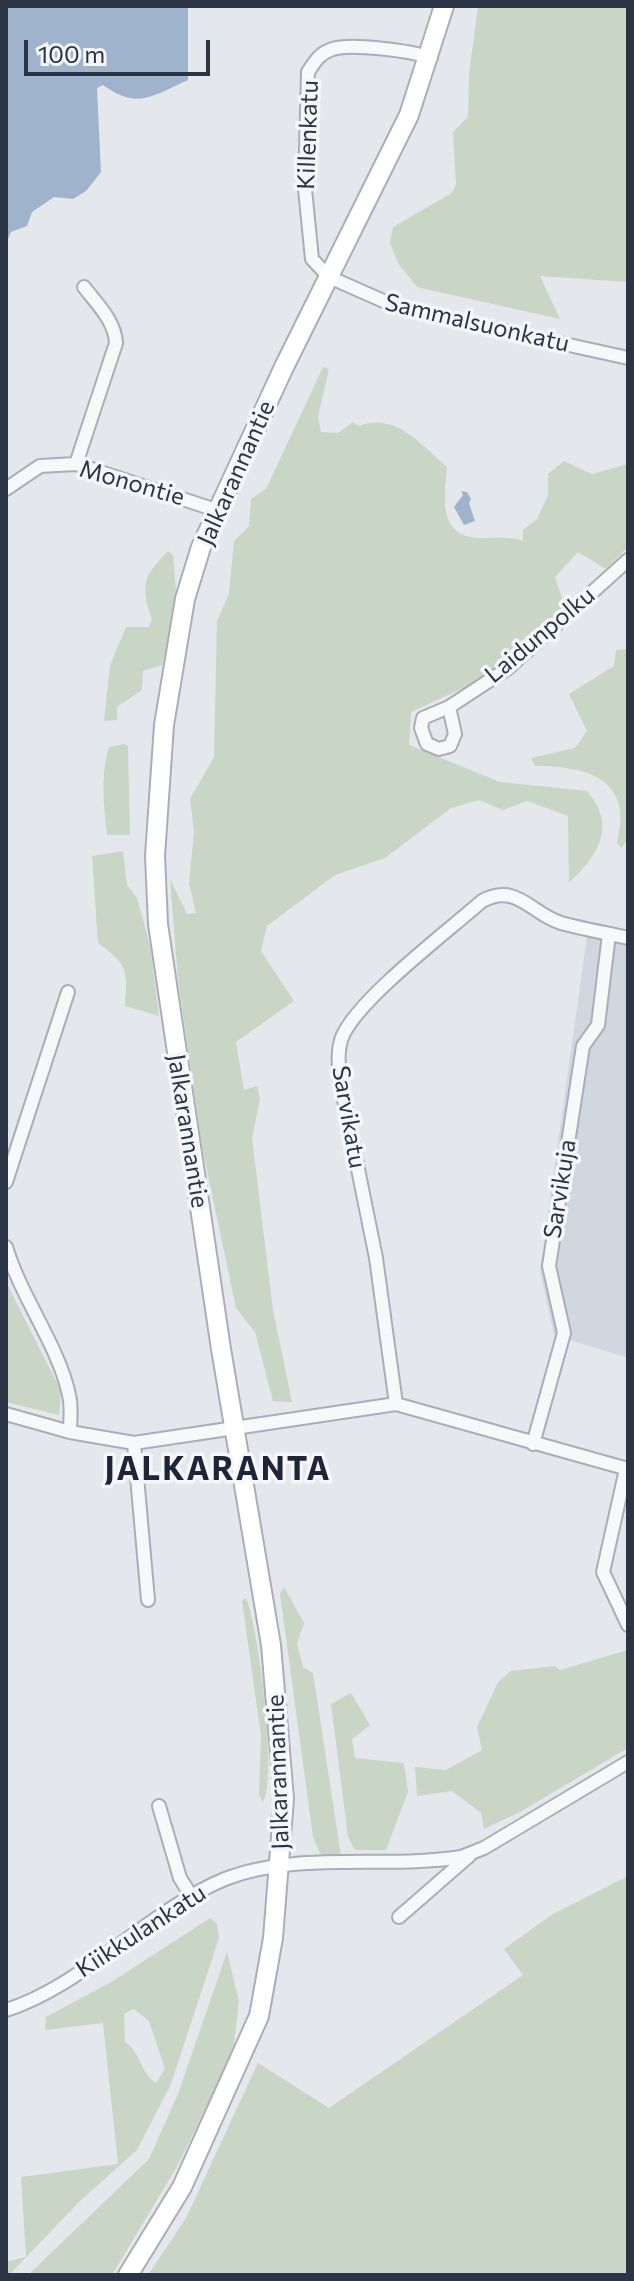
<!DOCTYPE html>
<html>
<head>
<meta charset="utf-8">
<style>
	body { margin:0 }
	#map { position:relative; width:634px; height:2281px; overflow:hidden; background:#e4e7ec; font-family:Commissioner,sans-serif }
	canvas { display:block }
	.frame { position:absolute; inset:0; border:8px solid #2b3445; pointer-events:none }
	.scale { position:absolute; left:24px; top:40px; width:186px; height:36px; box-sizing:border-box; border:4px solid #2b3445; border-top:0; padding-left:10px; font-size:24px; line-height:28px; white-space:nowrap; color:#2b3445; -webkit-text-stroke:6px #f4f6f9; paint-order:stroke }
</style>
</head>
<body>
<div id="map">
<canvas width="634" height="2281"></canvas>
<div class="frame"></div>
<div class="scale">100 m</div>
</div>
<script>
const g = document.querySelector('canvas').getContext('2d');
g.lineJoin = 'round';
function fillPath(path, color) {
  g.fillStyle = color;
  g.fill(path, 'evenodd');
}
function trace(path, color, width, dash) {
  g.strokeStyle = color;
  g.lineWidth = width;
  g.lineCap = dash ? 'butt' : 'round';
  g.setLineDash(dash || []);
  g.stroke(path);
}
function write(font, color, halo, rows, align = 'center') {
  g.font = font + ' Commissioner,sans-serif';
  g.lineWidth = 7;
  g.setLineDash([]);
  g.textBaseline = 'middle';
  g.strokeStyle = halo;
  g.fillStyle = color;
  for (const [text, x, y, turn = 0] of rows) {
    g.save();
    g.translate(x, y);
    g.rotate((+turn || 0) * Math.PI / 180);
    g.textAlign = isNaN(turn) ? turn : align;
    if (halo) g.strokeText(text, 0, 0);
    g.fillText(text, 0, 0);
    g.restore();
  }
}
const built = new Path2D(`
	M 589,922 L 628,934 L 628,1358 L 554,1335 L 540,1271 Z`);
const green = new Path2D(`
	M 478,6 L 628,8 L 628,282 L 540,276 L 560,319 L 417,287 L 398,263 L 390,243 L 393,227 L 452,193 L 456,184 L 453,132 L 468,117 L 469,75 Z
	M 323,367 L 329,369 L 318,417 L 321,432 L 338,433 L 353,422 L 358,426 C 398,413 418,443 447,467 C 444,501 438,540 485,538 C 500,538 509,536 523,541 L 523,530 L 537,519 L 548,495 L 548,474 L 564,461 L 592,474 L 628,464 L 628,547 L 606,569 L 578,552 L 555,577 L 565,607 L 479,681 L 411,712 L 409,745 L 500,782 L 587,791 C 617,826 599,854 569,883 L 568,816 L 527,801 L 503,810 L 479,800 L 451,808 L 385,858 L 335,875 L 267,926 L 261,951 L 294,1001 L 236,1042 L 244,1090 L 257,1086 L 260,1099 L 252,1138 L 273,1310 L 292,1402 L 273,1401 L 255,1332 L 236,1308 L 202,1147 L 178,979 L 170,879 L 187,914 L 196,913 L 189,883 L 194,832 L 190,799 L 214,757 L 217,621 L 229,594 L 234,541 L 249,526 L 251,499 L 266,489 Z
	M 168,551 L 173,555 L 177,603 L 162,665 L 143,671 L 142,690 L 117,707 L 117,720 L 104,721 L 110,665 L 126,627 L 149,627 L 152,619 C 140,584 143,577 168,551 Z
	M 628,649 L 628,839 L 621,848 L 617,842 C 634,778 586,766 535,766 L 531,758 L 575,748 L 587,731 L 569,694 L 614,666 L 616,650 Z
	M 124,744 L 128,746 L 130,835 L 107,835 C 104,805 100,777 109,747 Z
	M 123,851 L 127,885 L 137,898 L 150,945 L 159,1016 L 125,1006 C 128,970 127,964 98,943 L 92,856 Z
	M 6,1282 L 61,1391 L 59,1415 L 6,1402 Z
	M 284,1587 L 304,1623 L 297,1644 L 303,1667 L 313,1673 L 341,1856 L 321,1855 L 313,1837 L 280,1594 Z
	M 246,1598 C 258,1625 278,1779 263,1802 L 259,1795 L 261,1736 L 242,1601 Z
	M 628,1650 L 628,1748 L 520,1812 L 484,1829 L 481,1813 L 452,1791 L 417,1796 L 415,1767 L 446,1770 L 482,1750 L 477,1727 L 498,1682 L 511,1671 L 555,1666 L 560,1670 Z
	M 351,1693 L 370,1725 L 352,1739 L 355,1758 L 404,1763 L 408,1792 L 386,1850 L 355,1850 L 348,1837 L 331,1704 Z
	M 628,1876 L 628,2275 L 148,2275 L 186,2218 L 258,2063 L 329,2108 L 523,1975 L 504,1949 L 553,1914 Z
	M 210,1918 L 217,1924 L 219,1938 L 171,2084 L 137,2150 L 79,2202 L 9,2275 L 6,2275 L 6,2262 L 26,2257 L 21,2177 L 118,2164 L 103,2023 L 45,2030 L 46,2017 L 113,1981 ZM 134,2009 L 149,2021 L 165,2069 L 156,2083 C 140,2073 141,2052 125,2042 L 124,2014 Z
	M 227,1952 L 239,2001 L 233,2052 L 178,2165 L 112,2275 L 28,2275 L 149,2159 L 178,2094 Z`);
const water = new Path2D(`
	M 6,6 L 188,6 L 188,80 C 152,96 138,110 103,85 L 97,88 L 101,172 L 86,191 L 73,199 L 54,197 L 32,212 L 27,226 L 11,232 L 6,244 Z
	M 461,491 L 467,492 L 471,499 L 469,503 L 475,521 L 464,525 L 454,507 L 463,495 Z`);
const street = new Path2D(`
	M 431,58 C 412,51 347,42 330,50 C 319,54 314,63 308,72 L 305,189 L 312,259 L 329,277 L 397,307 L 628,358
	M 76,464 L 116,343 C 115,321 97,304 84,287
	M 6,489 L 40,466 L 76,464 L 216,510
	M 449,707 L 455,734 L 450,746 L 439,749 L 427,744 L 421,728 L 423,718 L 449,707 L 507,669 L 628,560
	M 6,1182 L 68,992
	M 6,1247 C 21,1297 59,1347 69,1395 C 72,1407 70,1420 70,1432
	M 396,1404 L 628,1469
	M 6,1414 L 70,1432 L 134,1443 L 396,1404 L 376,1258 L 341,1085 C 339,1068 336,1051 343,1035 C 361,997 447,932 482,901 C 517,882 531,914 561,923 C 583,929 606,933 628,938
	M 134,1443 L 148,1600
	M 533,1444 L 564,1333 L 549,1266 L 583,1046 L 598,1025 L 609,934
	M 626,1469 L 603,1572 L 628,1625
	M 159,1806 L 180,1878 L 192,1897
	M 399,1917 L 469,1856
	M 6,2010 C 81,1987 150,1910 225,1879 C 295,1851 386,1869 461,1857 L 484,1848 L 628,1762`);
const secondary = new Path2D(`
	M 128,2275 L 182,2187 L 259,2016 L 273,1938 L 284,1799 L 271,1645 L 221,1349 L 158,924 L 155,856 L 164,725 L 185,599 L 201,547 L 284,367 L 409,115 L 444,6`);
const streetNames = [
	["Killenkatu",308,135,-88],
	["Sammalsuonkatu",477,323,13],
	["Jalkarannantie",236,473,-66],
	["Monontie",132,483,16],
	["Laidunpolku",540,635,-40],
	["Sarvikatu",349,1117,80],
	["Jalkarannantie",188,1131,81],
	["Sarvikuja",560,1189,-81],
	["Jalkarannantie",278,1772,-92],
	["Kiikkulankatu",141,1931,-33]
];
const districtNames = [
	["JALKARANTA",218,1469]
];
fillPath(built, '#d2d6de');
fillPath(green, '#c9d6c5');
fillPath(water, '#9fb4cc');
trace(street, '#a9aeb7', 16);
trace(secondary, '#a9aeb7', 22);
trace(street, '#f7f8fa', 12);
trace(secondary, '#fff', 18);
write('24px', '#2b3445', '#f4f6f9', streetNames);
g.letterSpacing = '2px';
write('bold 32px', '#1d2536', '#f4f6f9', districtNames);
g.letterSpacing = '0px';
</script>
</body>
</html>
